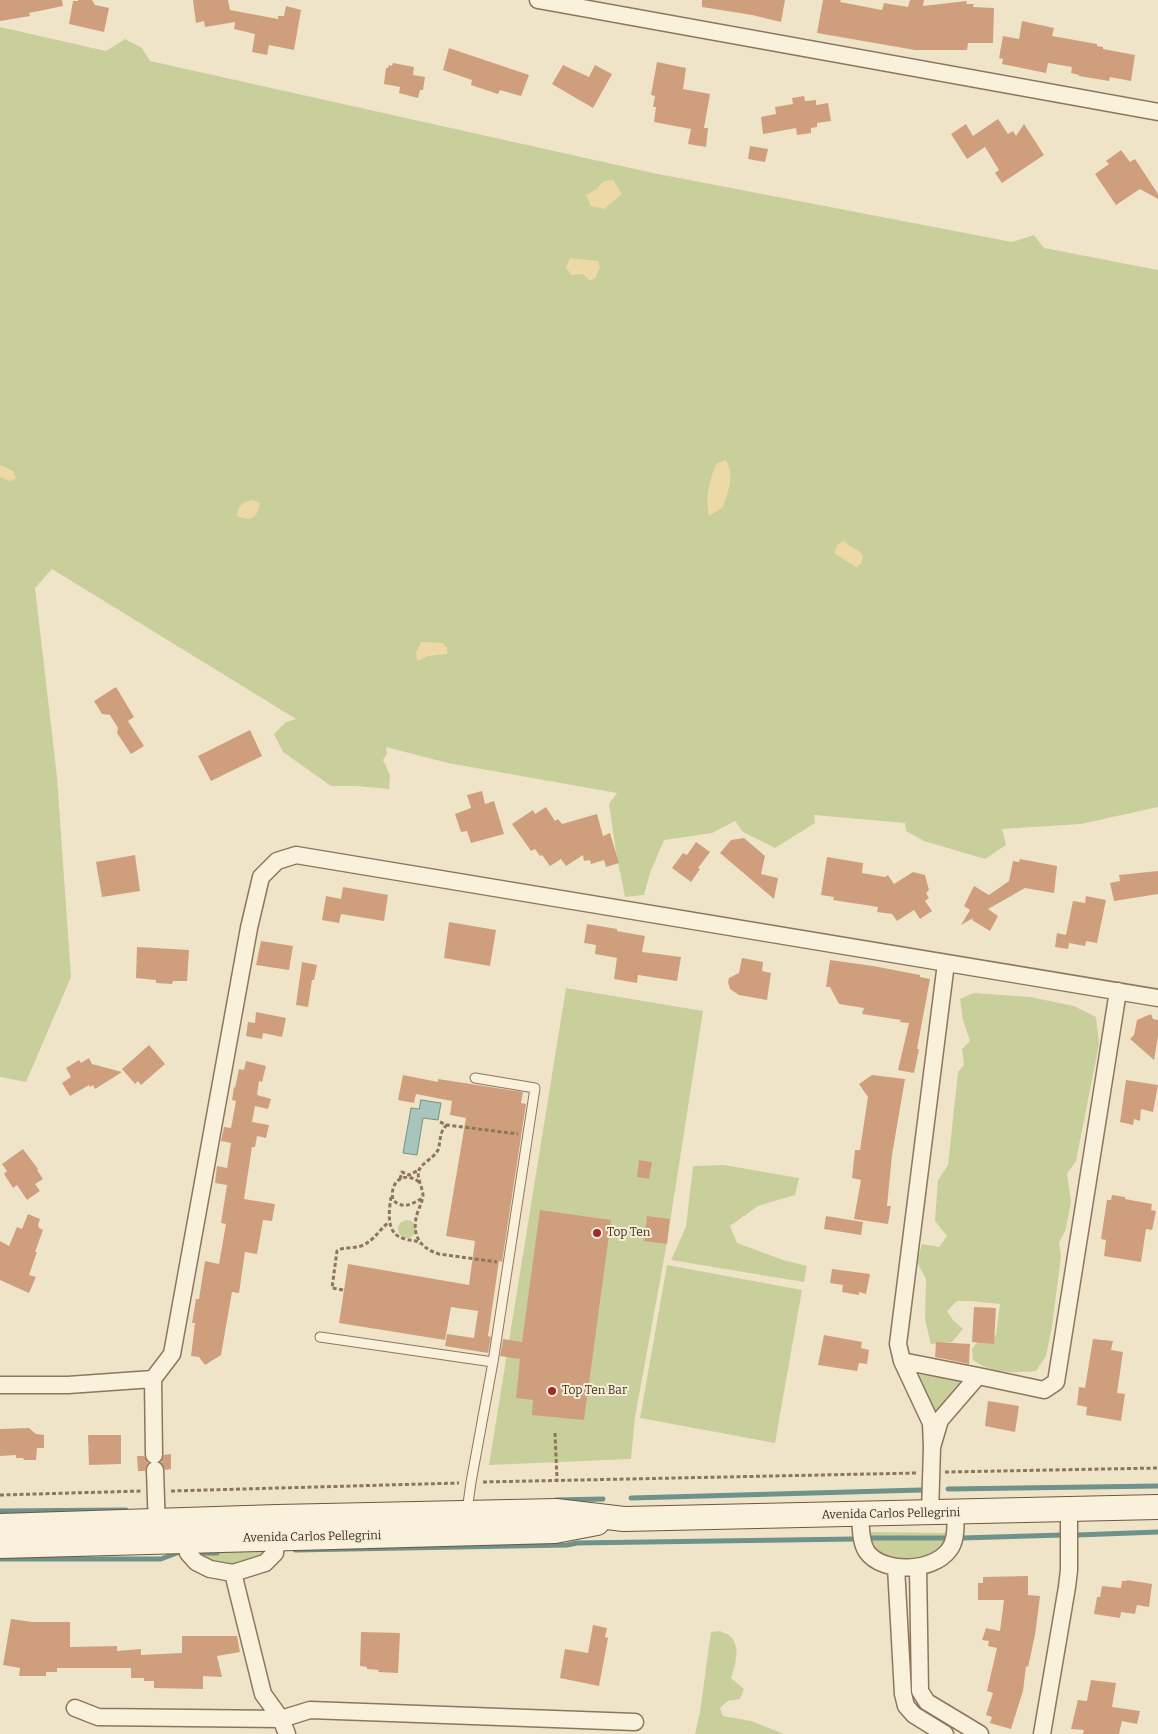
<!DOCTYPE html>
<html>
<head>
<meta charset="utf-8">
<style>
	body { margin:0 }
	canvas { display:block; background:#f0e4c8 }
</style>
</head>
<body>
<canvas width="1158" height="1734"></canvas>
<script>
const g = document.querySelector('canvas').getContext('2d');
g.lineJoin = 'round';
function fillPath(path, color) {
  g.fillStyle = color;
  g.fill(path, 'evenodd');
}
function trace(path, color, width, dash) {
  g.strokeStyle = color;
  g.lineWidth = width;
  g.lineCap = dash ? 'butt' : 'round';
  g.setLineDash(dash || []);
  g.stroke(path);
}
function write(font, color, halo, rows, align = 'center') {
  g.font = font + ' Bitter,serif';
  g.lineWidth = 4;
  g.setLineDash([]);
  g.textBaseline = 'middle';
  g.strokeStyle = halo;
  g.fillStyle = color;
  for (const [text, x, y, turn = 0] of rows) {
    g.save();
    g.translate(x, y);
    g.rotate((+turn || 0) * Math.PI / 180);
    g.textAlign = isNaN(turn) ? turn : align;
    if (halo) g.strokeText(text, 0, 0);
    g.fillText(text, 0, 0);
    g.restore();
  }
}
const green = new Path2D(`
	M 0,27 L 106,51 L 125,39 L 142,48 L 150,61 L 653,173 L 1012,242 L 1034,235 L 1044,248 L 1158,270 L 1158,807 L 1081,824 L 1002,829 L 1006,845 L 985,859 L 924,841 L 906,831 L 905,823 L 814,815 L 815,823 L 775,848 L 743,832 L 735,821 L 712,833 L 664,840 L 650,873 L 644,895 L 625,897 L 616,852 L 609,804 L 617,793 L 448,763 L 386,747 L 387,754 L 383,760 L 390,775 L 389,789 L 356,786 L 331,786 L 283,752 L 274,734 L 286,722 L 296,719 L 52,569 L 35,588 L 57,777 L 71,977 L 26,1082 L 0,1077 Z
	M 566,988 L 703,1011 L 666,1248 L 635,1417 L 631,1459 L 489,1465 Z
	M 974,993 L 1030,997 L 1074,1006 L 1096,1017 L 1099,1044 L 1076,1161 L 1067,1174 L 1071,1201 L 1066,1229 L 1059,1243 L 1061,1256 L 1052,1327 L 1046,1356 L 1036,1371 C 1013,1373 992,1374 973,1360 L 972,1349 L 979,1340 L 996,1335 L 1000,1304 L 971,1301 L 957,1301 L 947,1311 L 953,1320 L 963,1329 L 952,1342 L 931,1344 L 925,1320 L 926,1279 L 917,1262 L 922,1244 L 939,1247 L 947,1236 L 935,1221 L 938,1180 L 948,1165 L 958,1072 L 964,1065 L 962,1049 L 970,1041 L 963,1020 L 960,999 Z
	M 724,1165 L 799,1178 L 795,1195 L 758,1206 L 730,1226 L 737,1243 L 783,1260 L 807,1266 L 804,1282 L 671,1260 L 686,1227 L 693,1166 Z
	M398 1229a9 9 0 1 1 18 0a9 9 0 1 1-18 0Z
	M 667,1265 L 802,1290 L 775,1443 L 640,1418 Z
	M 915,1374 L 963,1381 L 934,1417 Z
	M 871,1532 L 947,1533 L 948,1539 L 933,1557 L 893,1561 L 874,1552 L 868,1537 Z
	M 267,1548 L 267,1554 C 259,1561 230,1567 219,1565 C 213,1564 206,1558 200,1555 L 199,1550 Z
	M 720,1631 C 723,1633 729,1634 731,1637 C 741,1647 735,1666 731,1678 L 744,1689 L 740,1699 L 728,1701 L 720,1708 L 723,1716 L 751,1721 L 784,1734 L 695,1734 L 700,1712 L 711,1632 Z`);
const sand = new Path2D(`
	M 613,180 L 622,194 L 604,209 L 591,206 L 586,195 L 597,189 L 602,182 Z
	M 570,258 L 598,261 L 600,267 L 595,279 L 589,280 L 583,274 L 571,275 L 566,267 Z
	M 726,460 C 735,475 728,492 723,507 L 709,516 C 705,495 709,483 716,464 Z
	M 0,465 L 13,471 L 16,478 L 10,481 L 0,477 Z
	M 253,500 L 260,503 C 257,518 252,522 237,516 C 238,505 242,502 253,500 Z
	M 844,541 C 851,548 856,548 863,555 L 861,564 L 856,567 L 834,553 L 838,544 Z
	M 421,642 L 443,643 L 447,648 L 447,654 L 428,656 L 417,661 L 416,652 Z`);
const water = new Path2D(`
	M 421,1100 L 441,1103 L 438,1120 L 423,1118 L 417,1155 L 403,1153 L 411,1108 L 419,1109 Z`);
const stream = new Path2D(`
	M 948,1489 L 1158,1486
	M 631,1498 L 921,1490
	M 556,1500 L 603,1499
	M 0,1511 L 126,1510
	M 1077,1535 L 1158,1532
	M 872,1538 L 945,1538
	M 962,1538 L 1062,1535
	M 295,1550 L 567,1545 L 577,1543 L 854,1539
	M 201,1553 L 217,1553
	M 0,1559 L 161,1559 L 177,1553`);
const building = new Path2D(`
	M 0,0 L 62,0 L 63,6 L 29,13 L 30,16 L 0,21 Z
	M 78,0 L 92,0 L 95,5 L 109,8 L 104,32 L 69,24 L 73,1 L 78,1 Z
	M 193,0 L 228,0 L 230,10 L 278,19 L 278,16 L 284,16 L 286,6 L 301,10 L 294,50 L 269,45 L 267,55 L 252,52 L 255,34 L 234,29 L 235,22 L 205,27 L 204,21 L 196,23 Z
	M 702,0 L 785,0 L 781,22 L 752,15 L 702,7 Z
	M 823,0 L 841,0 L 840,2 L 882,10 L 884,3 L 908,7 L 910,0 L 924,0 L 923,6 L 967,1 L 966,4 L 974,4 L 973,7 L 994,8 L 993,43 L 968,43 L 967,50 L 915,50 L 817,33 Z
	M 1022,21 L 1054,28 L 1052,36 L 1097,44 L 1097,46 L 1103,47 L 1103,49 L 1135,55 L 1131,81 L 1110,77 L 1109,81 L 1079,76 L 1079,75 L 1071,73 L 1072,67 L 1048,63 L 1046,73 L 1002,64 L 1003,59 L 999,58 L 1003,36 L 1019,39 Z
	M 449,48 L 529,75 L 521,96 L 500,90 L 498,94 L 471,85 L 472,80 L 443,70 Z
	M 657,62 L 686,68 L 683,89 L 710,94 L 704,128 L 708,128 L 706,147 L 688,144 L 691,129 L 654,122 L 656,107 L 653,107 L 655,96 L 651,95 Z
	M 393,63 L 414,67 L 413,75 L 425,77 L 423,90 L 420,90 L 418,98 L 399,93 L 400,87 L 384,84 L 386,68 L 388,68 L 389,65 L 392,66 Z
	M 563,65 L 589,77 L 595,65 L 612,74 L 593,108 L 552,84 Z
	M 804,96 L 805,101 L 816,100 L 816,105 L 828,103 L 831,121 L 817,123 L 817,127 L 811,128 L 811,133 L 797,135 L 796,128 L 763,134 L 761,117 L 776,114 L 775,107 L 793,104 L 792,98 Z
	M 998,119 L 1008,134 L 1013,131 L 1016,136 L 1024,124 L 1044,155 L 1002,183 L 995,173 L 999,170 L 985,147 L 967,159 L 951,134 L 966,124 L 973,136 Z
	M 750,146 L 768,149 L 765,162 L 748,159 Z
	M 1121,150 L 1130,162 L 1135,159 L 1158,194 L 1158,199 L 1140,189 L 1116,205 L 1095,174 L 1109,164 L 1106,161 Z
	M 116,687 L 134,717 L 128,721 L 144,746 L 131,754 L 117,733 L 118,728 L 110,715 L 102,714 L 94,701 Z
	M 250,730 L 262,756 L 211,781 L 198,756 Z
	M 482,791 L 485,804 L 494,801 L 504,834 L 471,843 L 467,831 L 461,832 L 455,814 L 471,808 L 467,795 Z
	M 546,807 L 555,821 L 558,819 L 562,824 L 597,814 L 603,836 L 610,833 L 619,863 L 606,867 L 604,860 L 591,864 L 590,860 L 584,861 L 583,855 L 566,866 L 561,859 L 550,866 L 542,855 L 540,856 L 535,849 L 531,851 L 512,824 L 533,810 L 535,814 Z
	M 744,838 L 765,856 L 761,874 L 778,878 L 774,899 L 720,853 L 731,840 Z
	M 696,842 L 710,852 L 698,868 L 700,869 L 691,882 L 672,868 L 683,853 L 687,855 Z
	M 135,855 L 140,891 L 102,897 L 96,862 Z
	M 827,857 L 863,863 L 862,873 L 885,877 L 888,875 L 894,884 L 913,872 L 925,875 L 929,890 L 926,893 L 929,898 L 925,901 L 932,911 L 920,919 L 914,910 L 897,921 L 892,914 L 877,912 L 878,907 L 833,900 L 834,897 L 821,895 Z
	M 1020,859 L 1057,866 L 1054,893 L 1025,888 L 988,909 L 998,916 L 990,931 L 972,920 L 973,918 L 961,925 L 970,910 L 964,906 L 974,886 L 989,895 L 1009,881 L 1013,861 L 1019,862 Z
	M 1158,871 L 1158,894 L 1114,901 L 1110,883 L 1120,881 L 1119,875 Z
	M 343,887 L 388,895 L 384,921 L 341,914 L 339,923 L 322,920 L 326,896 L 341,899 Z
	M 1086,896 L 1106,900 L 1097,943 L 1086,941 L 1085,946 L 1069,943 L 1068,949 L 1055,947 L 1057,933 L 1066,935 L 1073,901 L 1085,903 Z
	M 449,922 L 496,930 L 490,966 L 444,958 Z
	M 587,924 L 617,929 L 617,931 L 645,936 L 642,952 L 681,957 L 677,981 L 638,975 L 637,983 L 614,979 L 617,958 L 595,954 L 596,945 L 584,943 Z
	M 261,941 L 293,946 L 289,970 L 256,965 Z
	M 137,947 L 189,950 L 187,981 L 173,981 L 172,984 L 156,983 L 156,980 L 136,978 Z
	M 742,958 L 763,962 L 762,971 L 771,973 L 767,1000 L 739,995 L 730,989 L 728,982 L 729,978 L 739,973 Z
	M 830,960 L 873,966 L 920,975 L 920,977 L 930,979 L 917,1049 L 919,1049 L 914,1073 L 898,1070 L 909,1023 L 900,1022 L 901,1020 L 862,1014 L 864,1008 L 839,1004 L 830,987 L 826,987 Z
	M 302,962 L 317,965 L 314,980 L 312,980 L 308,1007 L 296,1005 Z
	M 256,1012 L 286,1018 L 282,1037 L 263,1033 L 262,1039 L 246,1036 L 248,1022 L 255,1023 Z
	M 1151,1014 L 1153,1019 L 1158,1020 L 1158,1036 L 1154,1060 L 1130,1039 L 1134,1035 L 1137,1020 Z
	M 149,1045 L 165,1064 L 141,1085 L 138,1081 L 135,1084 L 122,1069 Z
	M 89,1058 L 92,1064 L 122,1072 L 95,1089 L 93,1085 L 90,1087 L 89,1085 L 70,1096 L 62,1083 L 71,1077 L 66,1068 L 79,1060 L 81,1063 Z
	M 246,1061 L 266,1066 L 262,1082 L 259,1081 L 257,1095 L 271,1099 L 268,1109 L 255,1106 L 252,1122 L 269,1125 L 266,1138 L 257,1136 L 255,1147 L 252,1147 L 244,1199 L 275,1204 L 272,1221 L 263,1220 L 257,1254 L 245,1252 L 239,1293 L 232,1292 L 221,1355 L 205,1365 L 199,1357 L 191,1356 L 195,1323 L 192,1323 L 196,1299 L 199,1299 L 205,1261 L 219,1264 L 226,1224 L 221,1223 L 227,1185 L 215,1183 L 217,1166 L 227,1168 L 231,1143 L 221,1141 L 224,1127 L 231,1128 L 236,1101 L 232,1100 L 234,1087 L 235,1088 L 239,1069 L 244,1070 Z
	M 403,1075 L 438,1082 L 438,1079 L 523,1092 L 521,1103 L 526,1104 L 502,1262 L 499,1261 L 488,1336 L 491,1337 L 488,1353 L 445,1346 L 447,1334 L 474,1338 L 478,1311 L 451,1307 L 445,1340 L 339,1323 L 348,1264 L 469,1285 L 475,1241 L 446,1236 L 466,1118 L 450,1115 L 452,1101 L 416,1094 L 414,1103 L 398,1100 Z
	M 872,1075 L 905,1079 L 892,1155 L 887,1206 L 891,1206 L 888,1224 L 854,1219 L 861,1180 L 852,1178 L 855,1150 L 860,1150 L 868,1097 L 859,1084 Z
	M 1126,1080 L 1158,1085 L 1153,1112 L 1141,1109 L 1140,1121 L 1134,1119 L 1133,1125 L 1120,1122 Z
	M 23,1149 L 38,1169 L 37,1170 L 43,1179 L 35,1184 L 40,1191 L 27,1200 L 17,1185 L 13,1188 L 4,1174 L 7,1171 L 2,1164 Z
	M 639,1160 L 652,1162 L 649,1179 L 637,1177 Z
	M 1112,1195 L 1125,1197 L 1125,1199 L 1152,1204 L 1151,1210 L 1156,1211 L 1152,1230 L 1146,1229 L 1141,1262 L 1104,1256 L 1106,1240 L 1101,1239 L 1107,1200 L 1111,1200 Z
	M 540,1210 L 611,1220 L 584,1420 L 532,1415 L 533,1400 L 516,1398 L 520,1359 L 500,1356 L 503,1339 L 522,1342 Z
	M 28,1214 L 40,1219 L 38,1225 L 39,1228 L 43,1230 L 35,1252 L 37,1252 L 29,1275 L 36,1277 L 29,1293 L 0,1280 L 0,1241 L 9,1246 L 17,1227 L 22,1229 Z
	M 647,1216 L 670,1219 L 667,1244 L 644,1241 Z
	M 826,1216 L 863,1222 L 861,1235 L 824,1229 Z
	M 832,1269 L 870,1274 L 866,1294 L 859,1292 L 859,1295 L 842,1292 L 843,1285 L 830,1283 Z
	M 974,1307 L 996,1308 L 994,1344 L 972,1342 Z
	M 824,1335 L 862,1342 L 861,1348 L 869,1350 L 867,1364 L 859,1363 L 857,1371 L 818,1365 Z
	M 1093,1339 L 1113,1341 L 1111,1350 L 1123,1352 L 1117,1393 L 1125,1394 L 1121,1421 L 1086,1415 L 1087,1407 L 1077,1405 L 1079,1387 L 1085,1388 Z
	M 936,1342 L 970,1344 L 969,1364 L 935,1357 Z
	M 988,1401 L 1019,1406 L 1015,1432 L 985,1426 Z
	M 29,1428 L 36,1434 L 44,1435 L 44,1448 L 37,1448 L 36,1460 L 24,1460 L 23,1458 L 16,1458 L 16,1455 L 0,1456 L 0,1429 Z
	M 88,1435 L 121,1435 L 121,1464 L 89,1465 Z
	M 171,1454 L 171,1469 L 165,1470 L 161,1462 L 164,1455 Z
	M 137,1456 L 144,1456 L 148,1463 L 145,1471 L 138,1471 Z
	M 1028,1576 L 1028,1595 L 1040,1596 L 1035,1635 L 1028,1667 L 1026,1666 L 1023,1691 L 1011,1729 L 990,1723 L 992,1717 L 986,1715 L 993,1693 L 987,1691 L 997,1648 L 988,1646 L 989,1641 L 982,1640 L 986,1628 L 1000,1631 L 1004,1600 L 978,1600 L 978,1583 L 983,1583 L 983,1577 Z
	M 1127,1580 L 1152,1584 L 1149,1607 L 1137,1605 L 1135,1614 L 1121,1612 L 1120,1618 L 1094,1614 L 1097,1597 L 1100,1597 L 1102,1586 L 1121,1588 L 1122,1581 L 1127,1581 Z
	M 11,1619 L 32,1622 L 70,1622 L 70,1647 L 117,1646 L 117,1651 L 141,1649 L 141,1655 L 182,1653 L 182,1636 L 237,1636 L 240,1652 L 217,1656 L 222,1677 L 203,1676 L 203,1689 L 154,1688 L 154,1681 L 144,1681 L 144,1678 L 131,1678 L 131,1668 L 57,1668 L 57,1672 L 46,1672 L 46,1676 L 19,1676 L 20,1668 L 3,1665 Z
	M 593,1625 L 607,1628 L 605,1637 L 608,1638 L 599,1686 L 560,1678 L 565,1649 L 588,1653 Z
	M 361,1632 L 400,1633 L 398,1673 L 378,1672 L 379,1670 L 367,1669 L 367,1667 L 360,1666 Z
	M 1091,1680 L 1116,1683 L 1112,1707 L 1140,1711 L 1137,1724 L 1122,1721 L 1119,1734 L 1083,1734 L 1084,1730 L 1071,1729 L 1078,1700 L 1087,1701 Z`);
const path = new Path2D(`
	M 440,1122 L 447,1125 L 518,1134
	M 447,1125 C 439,1131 441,1141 438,1150 C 434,1158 423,1162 419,1170 C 416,1177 423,1188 423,1196 C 422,1202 420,1206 418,1211 C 411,1232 417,1247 439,1254 L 497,1262
	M 400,1179 L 402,1172 L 409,1175 L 419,1170
	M 419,1182 C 404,1170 389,1182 393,1200 C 404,1210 411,1204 423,1198
	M 391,1197 C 389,1212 385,1234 405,1239 C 411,1241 415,1239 420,1244
	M 343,1290 L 332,1288 L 337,1251 C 344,1246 352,1249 361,1246 C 374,1241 379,1230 389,1222
	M 555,1433 L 557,1479
	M 945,1472 L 1158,1468
	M 483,1482 L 917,1473
	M 171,1491 L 459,1483
	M 0,1495 L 142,1491`);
const service = new Path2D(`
	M 320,1337 L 493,1362
	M 467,1511 L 471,1482 L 493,1362 L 535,1088 L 475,1078`);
const minor = new Path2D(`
	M 538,0 L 1158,112
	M 902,1361 L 978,1376
	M 153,1379 L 154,1455
	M 0,1385 L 68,1385 L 153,1379 L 172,1354 L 249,928 L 261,877 L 277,861 L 296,855 L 1158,998
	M 932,1447 L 940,1420 L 978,1376 L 1044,1390 L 1056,1382 L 1118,991
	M 155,1470 L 157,1530
	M 930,1513 L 932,1447 L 931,1423 L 902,1361 L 898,1344 L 946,963
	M 860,1514 C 861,1526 860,1542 867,1552 C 883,1574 933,1572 949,1550 C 957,1540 955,1525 956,1513
	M 185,1541 L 188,1553 L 196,1562 L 210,1569 L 233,1573 L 265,1563 L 275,1553 L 278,1530
	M 896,1567 L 903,1694 L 906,1706 L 914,1715 L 945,1734
	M 918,1567 L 920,1691 L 927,1702 L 980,1734
	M 233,1573 L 263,1694 L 281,1719 L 287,1734
	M 75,1708 L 98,1717 L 281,1719 L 310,1710 L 635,1722
	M 1042,1734 L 1067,1587 L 1069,1570 L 1069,1509`);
const secondary = new Path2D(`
	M 0,1526 L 277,1517 L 556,1511 L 624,1519 L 1158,1507
	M 0,1546 L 555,1531 L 597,1523`);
const markers = [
	[597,1233,5,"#9e2a2b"],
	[552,1391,5,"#9e2a2b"]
];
const poiNames = [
	["Top Ten",607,1233],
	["Top Ten Bar",562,1391]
];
const streetNames = [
	["Avenida Carlos Pellegrini",891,1514,-1],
	["Avenida Carlos Pellegrini",312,1537,-1]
];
fillPath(green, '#c9cf9b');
fillPath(sand, '#ecd9a5');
fillPath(water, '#a9c4bc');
trace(water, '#6f938a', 1);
trace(stream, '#6f938a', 5);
fillPath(building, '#cf9f7d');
trace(service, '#8d765c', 11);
trace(minor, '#8d765c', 19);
trace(secondary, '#6f573f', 26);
trace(path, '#8d765c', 3, [4, 2.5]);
trace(service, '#faf1dc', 9);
trace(minor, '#faf1dc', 16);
trace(secondary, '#faf1dc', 24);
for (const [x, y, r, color] of markers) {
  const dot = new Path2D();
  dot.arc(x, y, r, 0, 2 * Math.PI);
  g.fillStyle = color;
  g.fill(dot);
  trace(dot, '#f7eed8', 2);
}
write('12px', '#3d2e20', '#f7eed8', poiNames, 'left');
write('12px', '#3d2e20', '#f7eed8', streetNames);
</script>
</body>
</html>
